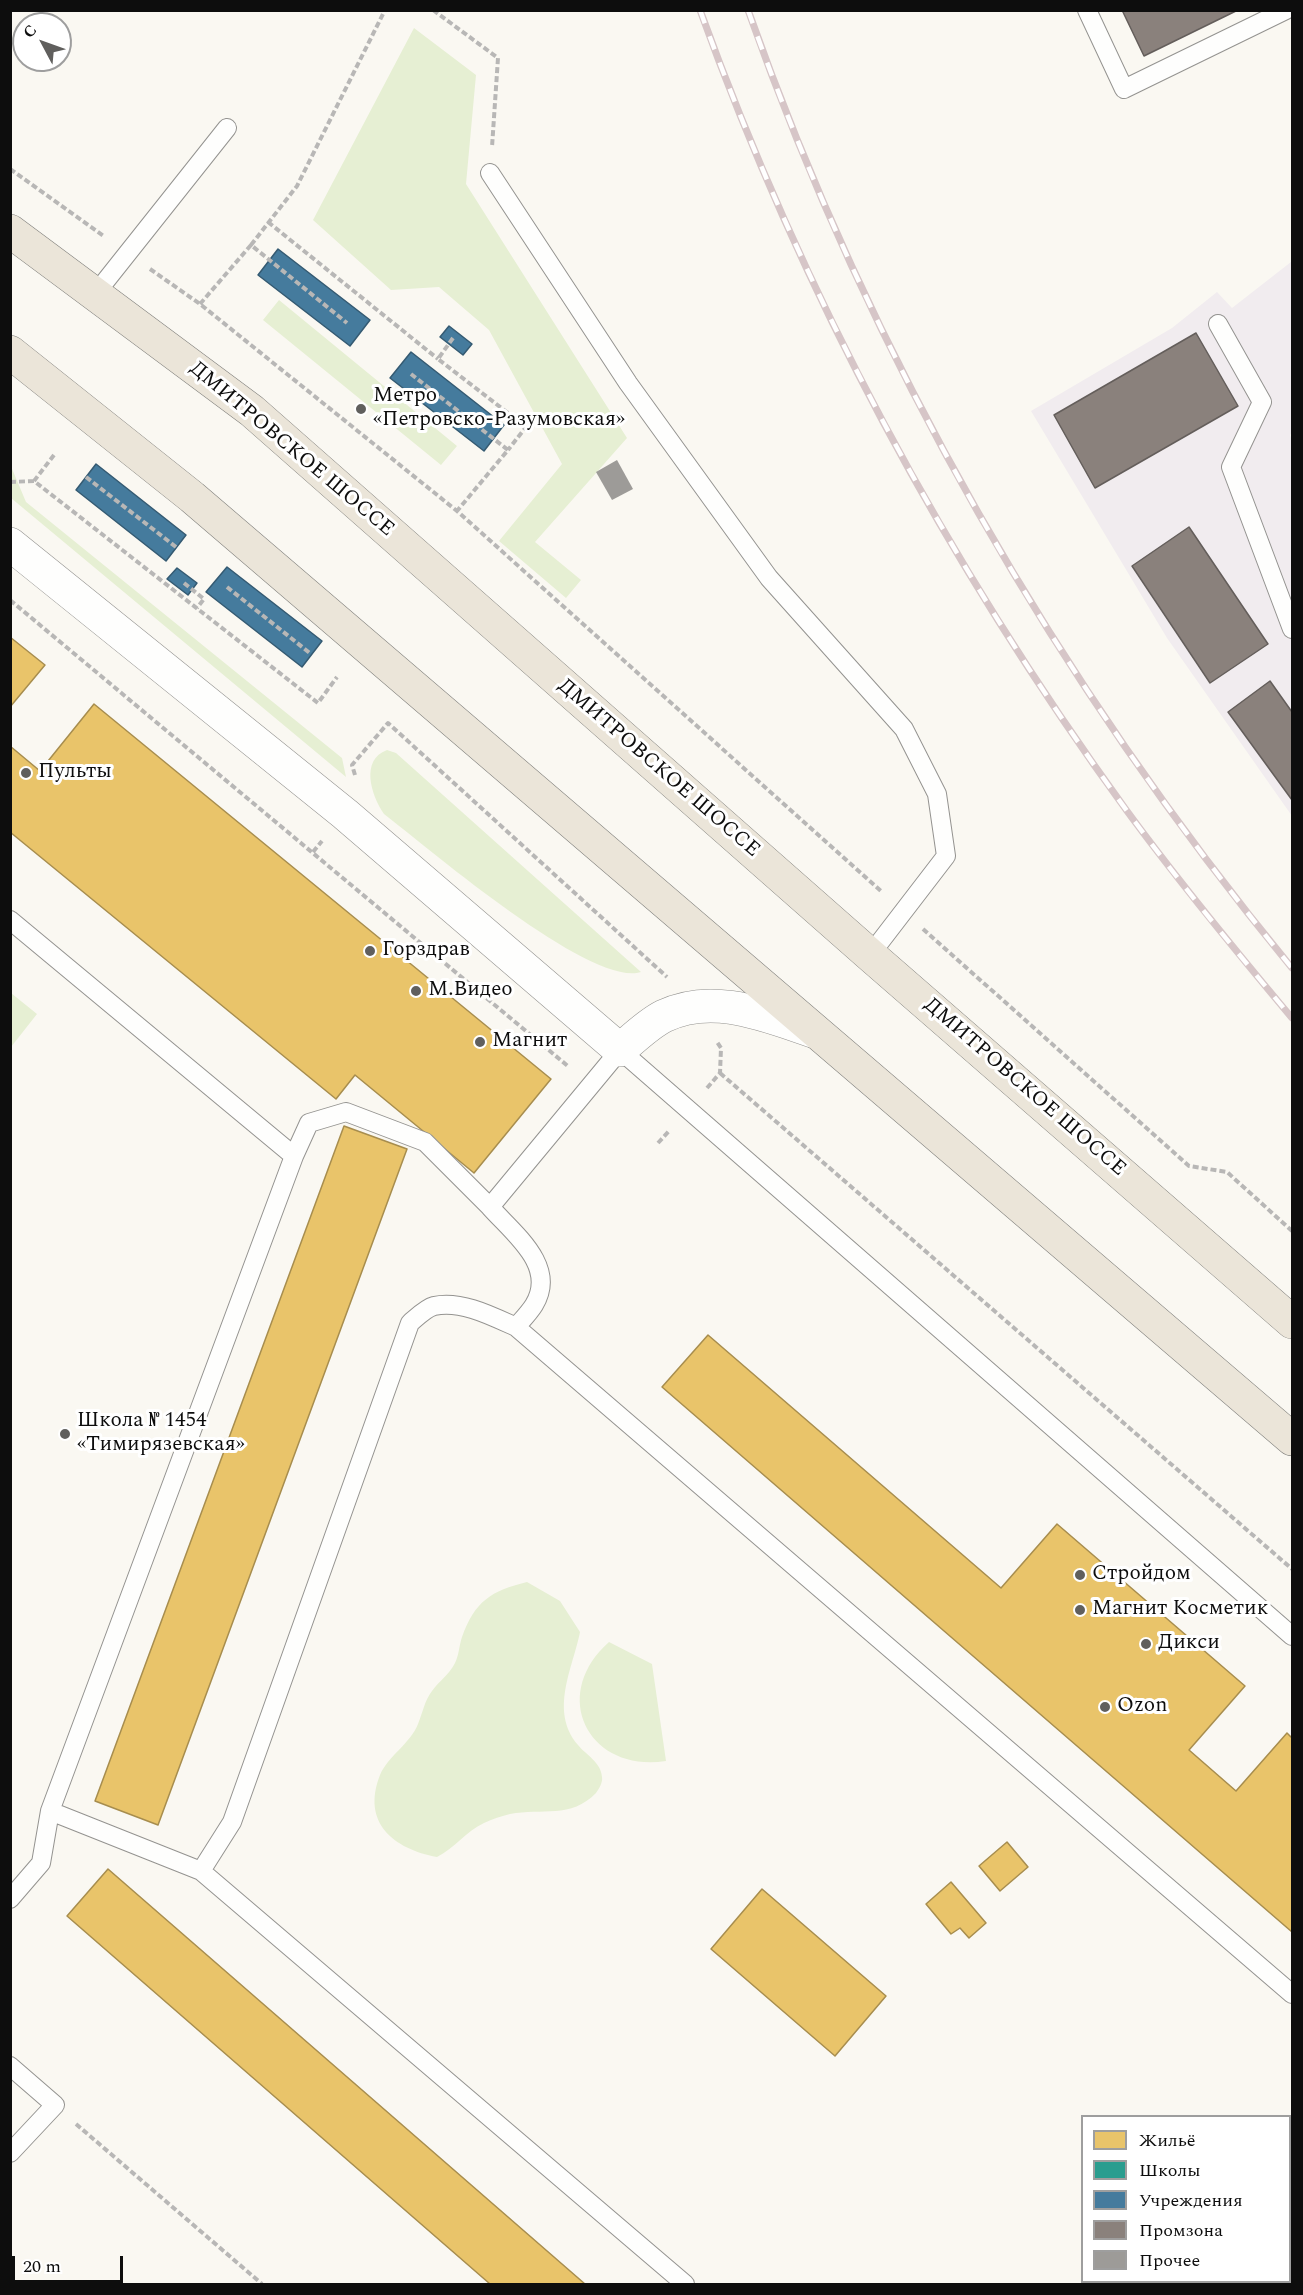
<!DOCTYPE html>
<html>
<head>
<meta charset="utf-8">
<style>
	body { margin:0 }
	#map { position:relative; width:1303px; height:2295px; overflow:hidden; background:#faf8f2; font-family:Spectral,serif }
	canvas { display:block }
	.frame { position:absolute; inset:0; border:12px solid #0d0d0d; pointer-events:none }
	.legend { position:absolute; left:1081px; top:2115px; width:210px; height:168px; box-sizing:border-box; background:#fff; border:2px solid #9e9e9e; margin:0; padding:8px 10px; list-style:none; font-size:18px; color:#0d0d0d }
	.legend li { display:flex; align-items:center; gap:12px; height:30px }
	.legend b { width:30px; border:2px solid #9e9e9e }
	.north { position:absolute; left:12px; top:12px; width:60px; height:60px; box-sizing:border-box; background:#fff; border:2px solid #9e9e9e; border-radius:50%; rotate:311deg; font-size:16px; font-weight:700; line-height:24px; text-align:center; color:#0d0d0d }
	.north::after { content:''; display:block; margin:auto; width:21px; height:27px; background:#605f5d; clip-path:polygon(50% 0,100% 100%,50% 72%,0 100%) }
	.scale { position:absolute; left:12px; top:2256px; width:111px; height:27px; box-sizing:border-box; border:3px solid #0d0d0d; border-top:0; padding-left:8px; font-size:18px; line-height:21px; white-space:nowrap; color:#0d0d0d; -webkit-text-stroke:4px #fff; paint-order:stroke }
</style>
</head>
<body>
<div id="map">
<canvas width="1303" height="2295"></canvas>
<div class="frame"></div>
<ul class="legend">
<li><b style="height:16px;background:#e9c46a"></b>Жильё</li>
<li><b style="height:16px;background:#2a9d8f"></b>Школы</li>
<li><b style="height:16px;background:#457b9d"></b>Учреждения</li>
<li><b style="height:16px;background:#8a817c"></b>Промзона</li>
<li><b style="height:16px;background:#9d9b98"></b>Прочее</li>
</ul>
<div class="north">С</div>
<div class="scale">20 m</div>
</div>
<script>
const g = document.querySelector('canvas').getContext('2d');
g.lineJoin = 'round';
function fillPath(path, color) {
  g.fillStyle = color;
  g.fill(path, 'evenodd');
}
function trace(path, color, width, dash) {
  g.strokeStyle = color;
  g.lineWidth = width;
  g.lineCap = dash ? 'butt' : 'round';
  g.setLineDash(dash || []);
  g.stroke(path);
}
function write(font, color, halo, rows, align = 'center') {
  g.font = font + ' Spectral,serif';
  g.lineWidth = 6;
  g.setLineDash([]);
  g.textBaseline = 'middle';
  g.strokeStyle = halo;
  g.fillStyle = color;
  for (const [text, x, y, turn = 0] of rows) {
    g.save();
    g.translate(x, y);
    g.rotate((+turn || 0) * Math.PI / 180);
    g.textAlign = isNaN(turn) ? turn : align;
    if (halo) g.strokeText(text, 0, 0);
    g.fillText(text, 0, 0);
    g.restore();
  }
}
const industrial = new Path2D(`
	M 1291,262 L 1292,432 L 1290,435 L 1292,441 L 1292,816 L 1167,638 L 1031,411 L 1172,328 L 1217,292 L 1232,308 Z`);
const green = new Path2D(`
	M 414,28 L 476,75 L 466,184 L 627,438 L 535,542 L 581,580 L 566,598 L 499,541 L 562,464 L 489,330 L 439,287 L 391,290 L 313,220 Z
	M 279,300 L 457,446 L 441,465 L 263,320 Z
	M 10,464 L 26,502 L 342,758 L 346,777 L 11,498 Z
	M 387,750 L 396,753 L 641,972 C 591,988 427,847 384,814 C 371,795 360,760 387,750 Z
	M 11,993 L 37,1014 L 11,1047 Z
	M 527,1582 L 560,1601 L 580,1632 C 573,1668 549,1711 578,1745 C 586,1755 601,1762 602,1777 C 603,1782 599,1789 596,1793 C 571,1819 542,1808 510,1814 C 502,1816 492,1819 484,1823 C 466,1831 455,1848 437,1857 C 394,1849 361,1823 380,1775 C 388,1756 410,1744 418,1724 C 423,1712 424,1702 432,1691 C 439,1681 449,1675 455,1663 C 459,1655 459,1646 462,1637 C 475,1601 491,1591 527,1582 Z
	M 609,1642 L 652,1664 L 666,1761 C 588,1773 549,1695 609,1642 Z`);
const homes = new Path2D(`
	M 10,637 L 45,665 L 10,707 Z
	M 94,704 L 551,1079 L 474,1173 L 355,1075 L 336,1099 L 10,832 L 10,746 L 40,771 Z
	M 344,1126 L 407,1149 L 158,1825 L 95,1801 Z
	M 708,1335 L 1001,1588 L 1057,1524 L 1245,1686 L 1189,1750 L 1236,1791 L 1287,1733 L 1292,1738 L 1292,1932 L 662,1387 Z
	M 1007,1842 L 1028,1867 L 1000,1891 L 979,1866 Z
	M 108,1869 L 585,2284 L 490,2284 L 67,1916 Z
	M 951,1882 L 986,1923 L 969,1938 L 960,1928 L 951,1934 L 926,1904 Z
	M 762,1889 L 886,1996 L 835,2056 L 711,1949 Z`);
const schools = new Path2D(`
	M 1122,2282 L 1209,2282 L 1212,2284 L 1125,2284 Z`);
const public = new Path2D(`
	M 278,249 L 370,320 L 350,346 L 258,275 Z
	M 449,326 L 472,344 L 463,355 L 440,337 Z
	M 411,352 L 504,425 L 484,451 L 390,378 Z
	M 96,464 L 186,535 L 166,561 L 76,490 Z
	M 227,567 L 322,641 L 302,667 L 206,592 Z
	M 177,568 L 197,583 L 188,595 L 167,579 Z`);
const industry = new Path2D(`
	M 1122,10 L 1238,10 L 1144,56 Z
	M 1196,333 L 1238,406 L 1095,488 L 1054,415 Z
	M 1189,527 L 1268,644 L 1210,683 L 1132,566 Z
	M 1270,681 L 1292,712 L 1292,800 L 1228,712 Z`);
const building = new Path2D(`
	M 617,460 L 633,489 L 612,500 L 596,472 Z`);
const path = new Path2D(`
	M 433,10 L 498,58 L 492,147
	M 10,169 L 105,237
	M 268,222 L 438,359
	M 251,245 L 297,186 L 385,10
	M 150,269 L 200,304 L 457,511 L 882,892
	M 200,304 L 251,245 L 347,323
	M 453,338 L 438,359 L 526,427 L 508,450
	M 411,374 L 508,450 L 457,511
	M 54,455 L 34,481 L 318,703 L 337,677
	M 86,477 L 176,547
	M 10,482 L 34,481
	M 184,583 L 204,599 L 197,608
	M 227,587 L 311,654
	M 10,600 L 569,1067
	M 355,775 L 352,765 L 388,723 L 667,977
	M 313,852 L 322,841
	M 923,929 L 1189,1166 L 1227,1172 L 1292,1231
	M 720,1073 L 1292,1569
	M 707,1088 L 720,1073 L 721,1048 L 717,1042
	M 658,1143 L 670,1130
	M 76,2124 L 262,2284`);
const service = new Path2D(`
	M 1087,10 L 1124,89 L 1286,10
	M 490,173 L 628,383 L 769,578 L 904,729 L 937,794 L 946,856 L 870,955
	M 96,293 L 227,128
	M 1218,324 L 1262,402 L 1231,467 L 1292,629
	M 10,920 L 294,1156 L 50,1811 L 41,1863 L 10,1899
	M 294,1156 L 309,1123 L 346,1112 L 425,1142 L 490,1207
	M 516,1327 C 522,1320 529,1313 534,1305 C 558,1266 513,1233 490,1207 L 620,1050 L 1292,1636
	M 50,1811 L 201,1871 L 232,1822 L 410,1323 C 417,1317 426,1308 434,1306 C 461,1300 492,1316 516,1327 L 1292,1994
	M 201,1871 L 685,2284
	M 10,2066 L 55,2105 L 10,2153`);
const minor = new Path2D(`
	M 10,544 L 345,814 L 620,1050 C 633,1039 648,1024 664,1016 C 714,992 767,1016 816,1032`);
const primary = new Path2D(`
	M 10,231 L 252,411 L 870,955 L 1292,1322
	M 10,352 L 192,497 L 1292,1439`);
const rail = new Path2D(`
	M 700,10 C 803,295 948,565 1127,811 C 1179,882 1235,950 1292,1018
	M 748,10 C 871,358 1058,684 1292,968`);
const markers = [
	[361,409,6,"#605f5d"],
	[26,773,6,"#605f5d"],
	[370,951,6,"#605f5d"],
	[416,991,6,"#605f5d"],
	[480,1042,6,"#605f5d"],
	[65,1434,6,"#605f5d"],
	[1080,1575,6,"#605f5d"],
	[1080,1610,6,"#605f5d"],
	[1146,1644,6,"#605f5d"],
	[1105,1707,6,"#605f5d"]
];
const poiNames = [
	["Метро",373,397],
	["«Петровско-Разумовская»",373,421],
	["Пульты",38,773],
	["Горздрав",382,951],
	["М.Видео",428,991],
	["Магнит",492,1042],
	["Школа № 1454",77,1422],
	["«Тимирязевская»",77,1446],
	["Стройдом",1092,1575],
	["Магнит Косметик",1092,1610],
	["Дикси",1158,1644],
	["Ozon",1117,1707]
];
const streetNames = [
	["ДМИТРОВСКОЕ ШОССЕ",291,450,40],
	["ДМИТРОВСКОЕ ШОССЕ",658,769,41],
	["ДМИТРОВСКОЕ ШОССЕ",1024,1088,41]
];
fillPath(industrial, '#f1ecef');
fillPath(green, '#e6efd3');
fillPath(homes, '#e9c46a');
trace(homes, '#a78d4e', 1.5);
fillPath(schools, '#2a9d8f');
trace(schools, '#217268', 1.5);
fillPath(public, '#457b9d');
trace(public, '#345a72', 1.5);
fillPath(industry, '#8a817c');
trace(industry, '#645e5b', 1.5);
fillPath(building, '#9d9b98');
trace(service, '#949390', 20);
trace(minor, '#949390', 34);
trace(primary, '#81807d', 34);
trace(path, '#b8b7b6', 4, [6, 3]);
trace(service, '#fefefd', 18);
trace(minor, '#fefefd', 33);
trace(primary, '#ebe5d9', 33);
trace(rail, '#d6c5c7', 7);
trace(rail, '#fff', 4.5, [14]);
for (const [x, y, r, color] of markers) {
  const dot = new Path2D();
  dot.arc(x, y, r, 0, 2 * Math.PI);
  g.fillStyle = color;
  g.fill(dot);
  trace(dot, '#fff', 2);
}
write('21px', '#0d0d0d', '#fff', poiNames, 'left');
write('21px', '#0d0d0d', '#fff', streetNames);
</script>
</body>
</html>
